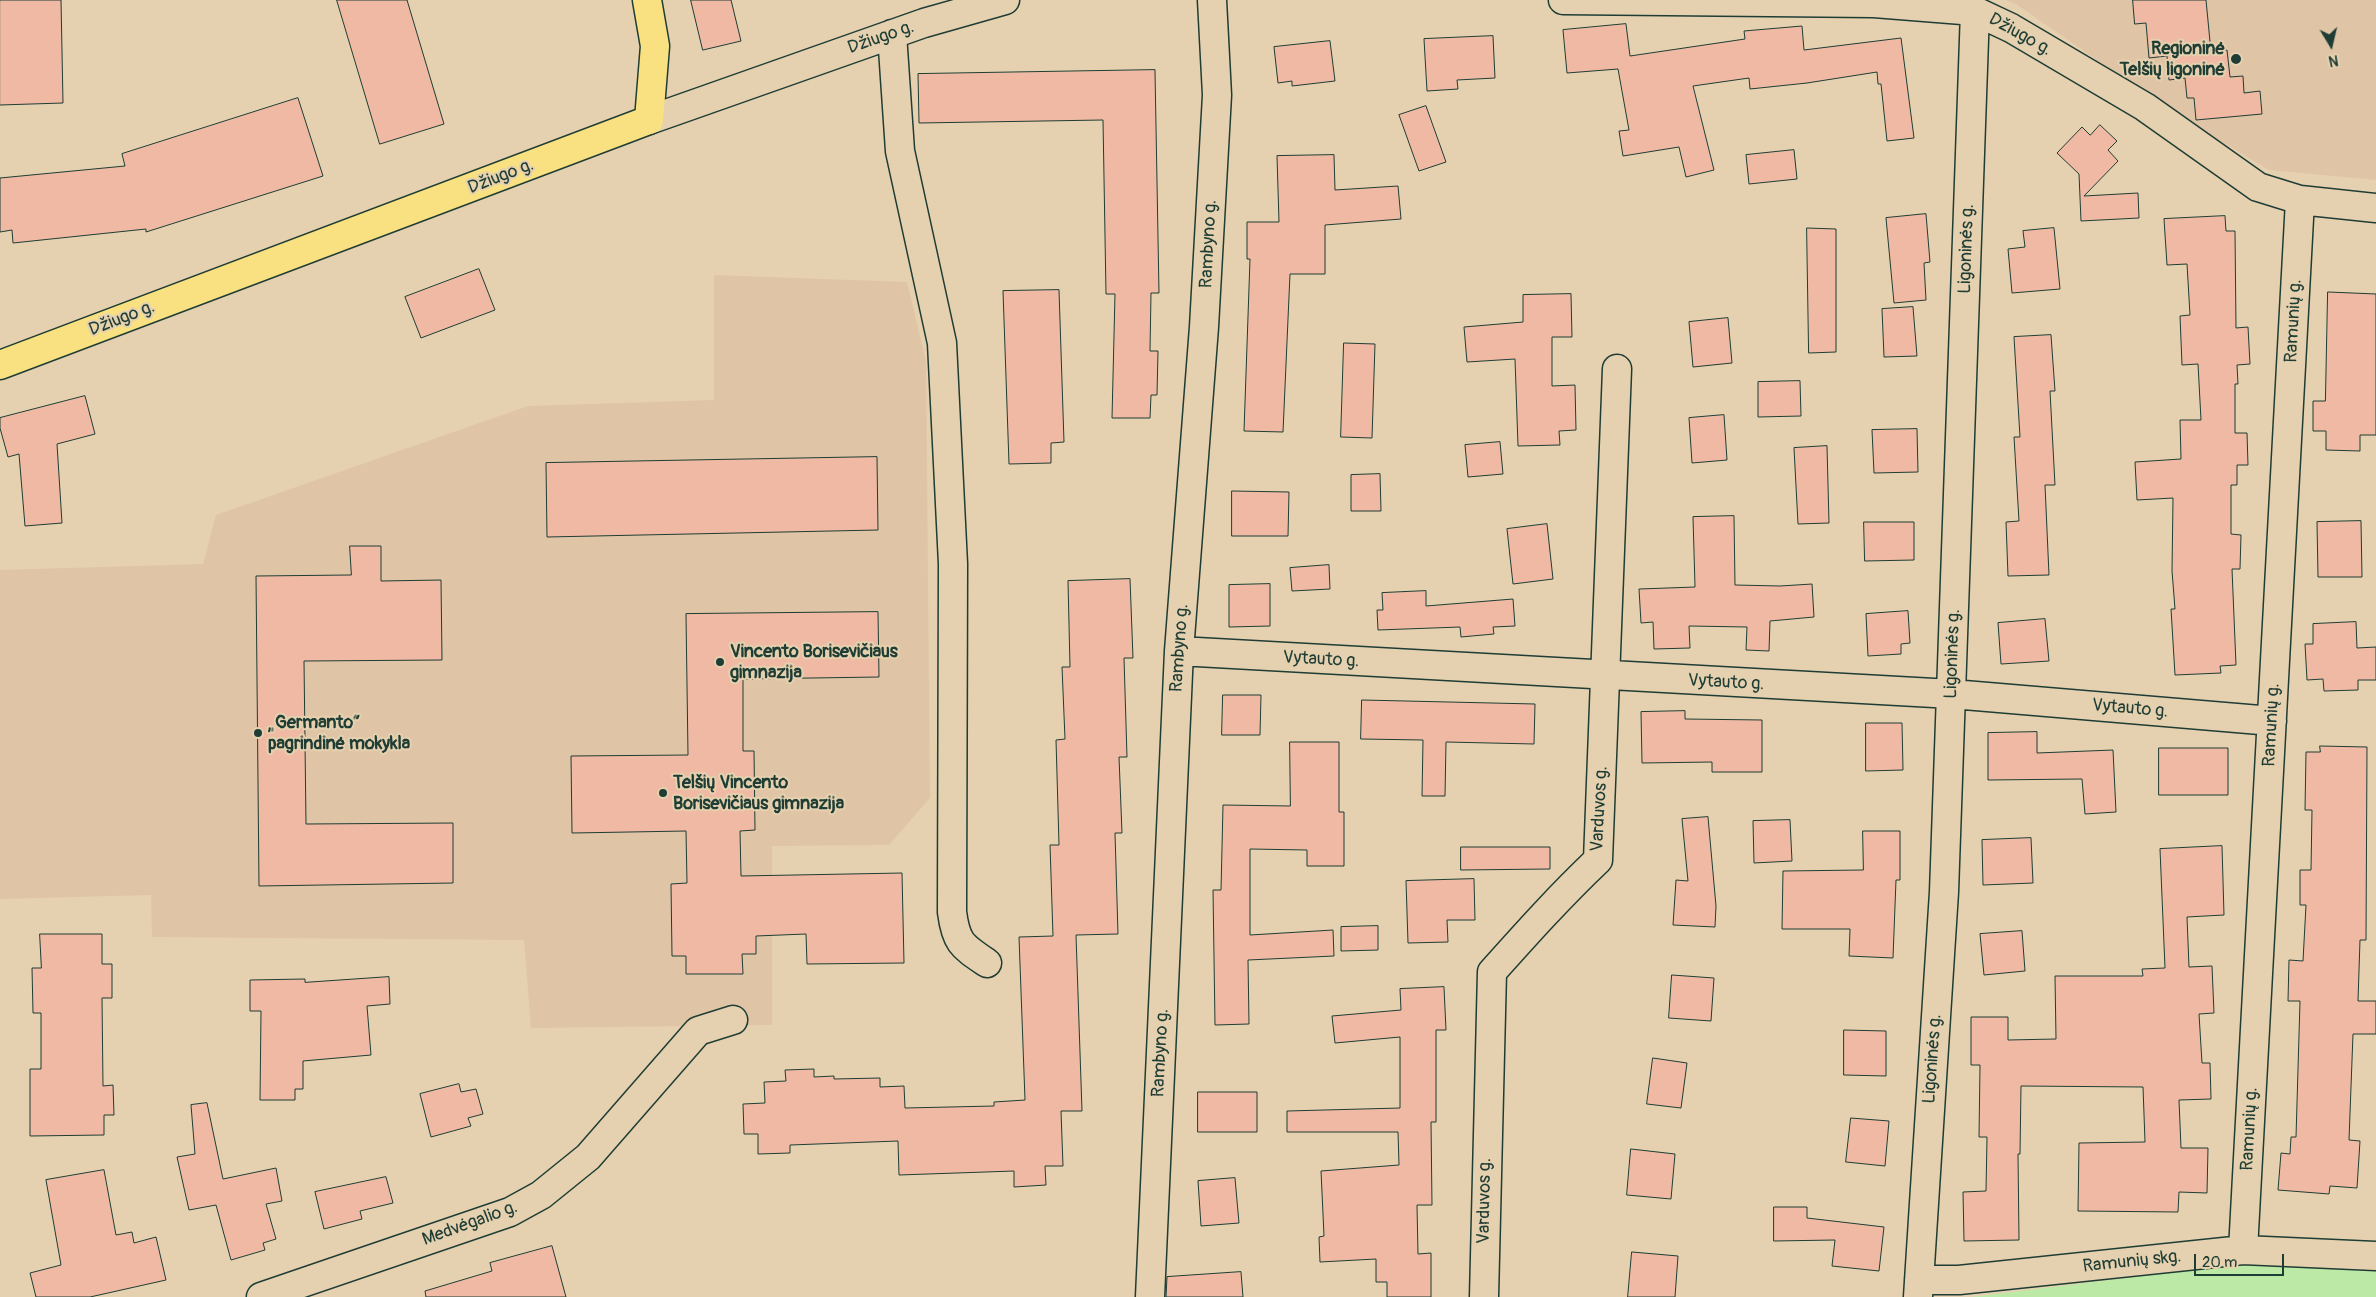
<!DOCTYPE html>
<html>
<head>
<meta charset="utf-8">
<style>
	body { margin:0 }
	#map { position:relative; width:2376px; height:1297px; overflow:hidden; background:#e5d1af; font-family:Pangolin,sans-serif }
	canvas { display:block }
	.north { position:absolute; left:2306px; top:20px; width:50px; height:50px; -webkit-text-stroke:4px #e5d1af; paint-order:stroke; rotate:171deg; font-size:14px; font-weight:700; line-height:20px; text-align:center; color:#1f3d34 }
	.north::after { content:''; display:block; margin:auto; width:18px; height:22px; background:#1f3d34; clip-path:polygon(50% 0,100% 100%,50% 72%,0 100%) }
	.scale { position:absolute; left:2194px; top:1254px; width:90px; height:22px; box-sizing:border-box; border:2px solid #1f3d34; border-top:0; padding-left:6px; font-size:15px; line-height:18px; white-space:nowrap; color:#1f3d34; -webkit-text-stroke:4px #e5d1af; paint-order:stroke }
</style>
</head>
<body>
<div id="map">
<canvas width="2376" height="1297"></canvas>
<div class="north">N</div>
<div class="scale">20 m</div>
</div>
<script>
const g = document.querySelector('canvas').getContext('2d');
g.lineJoin = 'round';
function fillPath(path, color) {
  g.fillStyle = color;
  g.fill(path, 'evenodd');
}
function trace(path, color, width, dash) {
  g.strokeStyle = color;
  g.lineWidth = width;
  g.lineCap = dash ? 'butt' : 'round';
  g.setLineDash(dash || []);
  g.stroke(path);
}
function write(font, color, halo, rows, align = 'center') {
  g.font = font + ' Pangolin,sans-serif';
  g.lineWidth = 4;
  g.setLineDash([]);
  g.textBaseline = 'middle';
  g.strokeStyle = halo;
  g.fillStyle = color;
  for (const [text, x, y, turn = 0] of rows) {
    g.save();
    g.translate(x, y);
    g.rotate((+turn || 0) * Math.PI / 180);
    g.textAlign = isNaN(turn) ? turn : align;
    if (halo) g.strokeText(text, 0, 0);
    g.fillText(text, 0, 0);
    g.restore();
  }
}
const built = new Path2D(`
	M 2006,0 L 2376,0 L 2376,180 L 2269,170 L 2175,114 L 2016,4 Z
	M 714,275 L 907,282 L 926,361 L 930,798 L 889,845 L 772,846 L 772,1025 L 531,1028 L 524,940 L 152,937 L 151,895 L 0,899 L 0,570 L 203,564 L 216,515 L 528,406 L 714,400 Z`);
const green = new Path2D(`
	M 2274,1264 L 2376,1267 L 2376,1297 L 1971,1297 L 2207,1268 Z`);
const building = new Path2D(`
	M 0,0 L 61,0 L 63,103 L 0,105 Z
	M 337,0 L 407,0 L 444,124 L 380,144 Z
	M 691,0 L 731,0 L 741,41 L 703,50 Z
	M 2133,0 L 2206,0 L 2211,52 L 2227,50 L 2230,77 L 2243,76 L 2244,93 L 2260,91 L 2262,114 L 2196,120 L 2194,98 L 2187,98 L 2185,78 L 2169,80 L 2167,56 L 2149,58 L 2146,23 L 2135,24 Z
	M 1626,24 L 1630,56 L 1745,39 L 1744,31 L 1802,26 L 1804,50 L 1901,38 L 1914,138 L 1887,141 L 1881,84 L 1878,84 L 1877,72 L 1807,83 L 1750,89 L 1749,78 L 1693,86 L 1714,170 L 1686,177 L 1679,147 L 1623,156 L 1619,131 L 1629,130 L 1618,69 L 1567,73 L 1563,30 Z
	M 1493,36 L 1495,78 L 1457,80 L 1458,89 L 1427,91 L 1424,39 Z
	M 1330,41 L 1335,81 L 1292,86 L 1292,81 L 1278,83 L 1274,47 Z
	M 1155,70 L 1159,293 L 1151,293 L 1150,351 L 1158,351 L 1157,395 L 1151,395 L 1150,418 L 1112,418 L 1115,294 L 1106,294 L 1103,120 L 919,123 L 918,74 Z
	M 298,98 L 323,176 L 146,232 L 146,229 L 13,243 L 12,230 L 0,232 L 0,178 L 125,166 L 122,154 Z
	M 1426,106 L 1446,162 L 1419,171 L 1399,115 Z
	M 2100,125 L 2117,141 L 2108,150 L 2118,161 L 2084,196 L 2138,193 L 2139,218 L 2081,221 L 2079,174 L 2057,153 L 2082,127 L 2090,135 Z
	M 1794,150 L 1797,179 L 1749,184 L 1746,155 Z
	M 1334,155 L 1335,190 L 1398,186 L 1401,219 L 1325,225 L 1325,274 L 1290,274 L 1283,432 L 1244,431 L 1250,259 L 1247,259 L 1247,222 L 1279,222 L 1277,156 Z
	M 1926,214 L 1930,262 L 1924,263 L 1926,300 L 1894,303 L 1886,218 Z
	M 2225,216 L 2226,231 L 2235,231 L 2236,328 L 2248,327 L 2250,364 L 2237,365 L 2238,384 L 2235,384 L 2235,433 L 2247,433 L 2248,465 L 2237,465 L 2237,485 L 2231,485 L 2231,534 L 2241,535 L 2240,569 L 2232,569 L 2236,665 L 2220,666 L 2221,673 L 2175,675 L 2171,609 L 2175,609 L 2172,571 L 2173,498 L 2137,500 L 2135,462 L 2181,459 L 2180,420 L 2201,420 L 2198,364 L 2182,365 L 2180,316 L 2190,315 L 2187,264 L 2167,265 L 2164,219 Z
	M 1807,228 L 1836,229 L 1836,352 L 1809,353 Z
	M 2054,228 L 2060,289 L 2012,293 L 2008,249 L 2025,247 L 2023,231 Z
	M 479,269 L 495,310 L 421,338 L 405,297 Z
	M 1059,290 L 1064,442 L 1051,443 L 1051,463 L 1009,464 L 1003,291 Z
	M 2328,292 L 2376,294 L 2376,435 L 2360,435 L 2360,451 L 2326,450 L 2326,431 L 2313,431 L 2313,401 L 2325,401 Z
	M 1571,294 L 1572,337 L 1552,337 L 1552,386 L 1575,385 L 1576,430 L 1559,431 L 1560,445 L 1518,446 L 1515,359 L 1467,362 L 1464,327 L 1523,322 L 1523,295 Z
	M 1913,307 L 1917,356 L 1884,357 L 1882,309 Z
	M 1728,318 L 1732,363 L 1693,367 L 1689,322 Z
	M 2051,335 L 2055,391 L 2050,391 L 2055,485 L 2045,485 L 2049,575 L 2008,576 L 2006,522 L 2019,521 L 2014,437 L 2020,437 L 2014,337 Z
	M 1344,343 L 1375,344 L 1372,438 L 1341,437 Z
	M 1800,381 L 1801,416 L 1758,417 L 1758,382 Z
	M 85,396 L 95,434 L 57,444 L 62,523 L 25,526 L 19,454 L 8,457 L 0,428 L 0,418 Z
	M 1724,415 L 1727,460 L 1692,463 L 1689,418 Z
	M 1917,429 L 1918,472 L 1874,473 L 1872,430 Z
	M 1500,442 L 1503,474 L 1468,477 L 1465,445 Z
	M 1827,446 L 1829,523 L 1798,524 L 1794,448 Z
	M 877,457 L 878,530 L 547,537 L 546,463 Z
	M 1380,474 L 1381,511 L 1351,511 L 1351,475 Z
	M 1232,491 L 1289,492 L 1288,536 L 1232,536 Z
	M 1734,516 L 1735,585 L 1780,586 L 1812,584 L 1814,617 L 1770,621 L 1769,651 L 1746,650 L 1747,627 L 1689,626 L 1690,648 L 1654,649 L 1653,622 L 1641,623 L 1639,589 L 1695,587 L 1693,517 Z
	M 2361,521 L 2362,577 L 2318,577 L 2317,522 Z
	M 1864,522 L 1914,522 L 1914,560 L 1865,561 Z
	M 1547,524 L 1553,579 L 1513,584 L 1507,529 Z
	M 350,546 L 381,546 L 381,581 L 441,580 L 442,660 L 304,661 L 306,824 L 453,823 L 453,883 L 259,886 L 256,576 L 351,575 Z
	M 1329,565 L 1330,589 L 1292,591 L 1290,568 Z
	M 1130,579 L 1133,658 L 1124,658 L 1127,757 L 1119,757 L 1122,833 L 1115,833 L 1118,934 L 1076,935 L 1082,1111 L 1061,1111 L 1063,1166 L 1045,1166 L 1046,1185 L 1014,1187 L 1014,1171 L 899,1175 L 898,1141 L 790,1145 L 790,1153 L 758,1154 L 758,1134 L 744,1134 L 743,1104 L 765,1103 L 764,1082 L 786,1081 L 785,1070 L 814,1069 L 814,1077 L 834,1076 L 834,1079 L 880,1078 L 880,1087 L 904,1086 L 905,1108 L 994,1106 L 994,1102 L 1025,1100 L 1019,937 L 1053,936 L 1050,845 L 1059,845 L 1056,740 L 1065,739 L 1062,667 L 1070,667 L 1068,581 Z
	M 1270,584 L 1270,626 L 1229,627 L 1229,585 Z
	M 1426,591 L 1426,606 L 1513,599 L 1515,626 L 1493,627 L 1494,634 L 1461,637 L 1460,627 L 1378,630 L 1377,610 L 1383,610 L 1382,593 Z
	M 1908,611 L 1910,643 L 1901,644 L 1901,654 L 1868,656 L 1866,614 Z
	M 878,612 L 879,677 L 743,679 L 743,751 L 754,751 L 755,830 L 740,831 L 741,876 L 902,873 L 904,963 L 807,964 L 806,934 L 756,936 L 756,954 L 742,954 L 743,974 L 686,974 L 686,956 L 672,956 L 671,884 L 687,883 L 686,831 L 572,833 L 571,756 L 688,755 L 686,614 Z
	M 2045,619 L 2049,661 L 2001,664 L 1998,623 Z
	M 2356,622 L 2357,648 L 2376,647 L 2376,680 L 2358,680 L 2358,690 L 2324,691 L 2323,679 L 2307,680 L 2305,644 L 2313,644 L 2313,624 Z
	M 1223,695 L 1261,695 L 1260,735 L 1222,735 Z
	M 1362,700 L 1535,704 L 1534,744 L 1446,742 L 1445,796 L 1422,796 L 1423,740 L 1361,739 Z
	M 1685,711 L 1685,719 L 1762,720 L 1762,772 L 1712,772 L 1712,762 L 1642,763 L 1641,712 Z
	M 1866,723 L 1902,723 L 1903,770 L 1866,771 Z
	M 2037,732 L 2037,753 L 2113,750 L 2116,812 L 2085,814 L 2082,779 L 1988,780 L 1988,733 Z
	M 1290,742 L 1339,742 L 1339,812 L 1344,812 L 1344,866 L 1307,866 L 1307,850 L 1250,849 L 1250,935 L 1333,930 L 1334,956 L 1248,960 L 1249,1024 L 1215,1025 L 1213,890 L 1221,890 L 1223,805 L 1290,806 Z
	M 2320,746 L 2367,747 L 2366,940 L 2360,940 L 2358,1001 L 2376,1001 L 2376,1034 L 2353,1034 L 2349,1140 L 2360,1141 L 2357,1188 L 2330,1186 L 2329,1194 L 2278,1190 L 2281,1153 L 2290,1154 L 2291,1137 L 2296,1137 L 2300,1001 L 2288,1001 L 2289,960 L 2303,961 L 2306,905 L 2300,905 L 2300,870 L 2311,870 L 2312,810 L 2305,810 L 2306,752 L 2320,752 Z
	M 2159,748 L 2228,748 L 2228,795 L 2159,795 Z
	M 1708,817 L 1716,906 L 1715,927 L 1673,925 L 1676,880 L 1688,881 L 1682,819 Z
	M 1790,820 L 1792,861 L 1754,863 L 1753,821 Z
	M 1863,831 L 1900,831 L 1900,880 L 1896,880 L 1893,958 L 1849,956 L 1850,929 L 1782,929 L 1783,871 L 1863,870 Z
	M 2031,838 L 2033,883 L 1983,885 L 1982,840 Z
	M 2222,846 L 2224,915 L 2187,917 L 2189,967 L 2212,966 L 2214,1013 L 2199,1014 L 2202,1063 L 2210,1063 L 2211,1099 L 2179,1100 L 2181,1148 L 2208,1148 L 2207,1193 L 2179,1192 L 2178,1212 L 2078,1211 L 2079,1143 L 2145,1142 L 2143,1087 L 2021,1086 L 2020,1154 L 2018,1154 L 2019,1240 L 1964,1241 L 1963,1192 L 1986,1191 L 1987,1137 L 1979,1137 L 1980,1065 L 1971,1065 L 1971,1017 L 2008,1017 L 2008,1040 L 2056,1039 L 2055,976 L 2143,976 L 2142,969 L 2165,968 L 2160,849 Z
	M 1461,847 L 1550,847 L 1550,869 L 1461,870 Z
	M 1474,879 L 1475,920 L 1447,920 L 1448,942 L 1408,943 L 1406,881 Z
	M 1378,926 L 1378,950 L 1341,951 L 1341,927 Z
	M 2022,931 L 2025,971 L 1984,975 L 1980,934 Z
	M 40,934 L 102,934 L 102,964 L 112,964 L 112,998 L 102,998 L 103,1086 L 113,1085 L 114,1115 L 104,1115 L 104,1135 L 30,1136 L 30,1069 L 41,1069 L 41,1013 L 33,1013 L 32,968 L 41,968 Z
	M 1672,975 L 1714,978 L 1711,1021 L 1669,1018 Z
	M 389,977 L 390,1004 L 367,1006 L 371,1055 L 303,1061 L 303,1089 L 295,1089 L 295,1100 L 260,1100 L 261,1011 L 250,1011 L 250,980 L 305,979 L 305,982 Z
	M 1444,987 L 1446,1030 L 1436,1030 L 1436,1122 L 1431,1122 L 1432,1205 L 1417,1205 L 1418,1254 L 1431,1253 L 1431,1297 L 1387,1297 L 1387,1282 L 1376,1282 L 1376,1259 L 1320,1262 L 1319,1237 L 1324,1236 L 1321,1171 L 1399,1165 L 1398,1132 L 1287,1132 L 1287,1111 L 1400,1108 L 1400,1037 L 1335,1043 L 1332,1016 L 1401,1010 L 1400,989 Z
	M 1844,1030 L 1886,1031 L 1886,1076 L 1844,1075 Z
	M 1653,1058 L 1687,1063 L 1681,1108 L 1647,1104 Z
	M 459,1084 L 461,1092 L 476,1089 L 483,1114 L 468,1118 L 471,1126 L 431,1137 L 420,1094 Z
	M 1198,1092 L 1257,1092 L 1257,1132 L 1198,1132 Z
	M 207,1103 L 223,1179 L 276,1168 L 282,1201 L 266,1204 L 276,1239 L 263,1243 L 265,1250 L 231,1260 L 216,1205 L 189,1210 L 177,1157 L 195,1154 L 191,1105 Z
	M 1851,1118 L 1889,1121 L 1885,1166 L 1846,1162 Z
	M 1631,1149 L 1675,1154 L 1671,1199 L 1627,1195 Z
	M 104,1170 L 116,1235 L 132,1232 L 134,1243 L 156,1237 L 166,1280 L 90,1297 L 36,1297 L 30,1273 L 61,1265 L 46,1180 Z
	M 386,1177 L 393,1203 L 360,1211 L 362,1219 L 324,1229 L 315,1192 Z
	M 1235,1178 L 1239,1223 L 1201,1226 L 1198,1181 Z
	M 1774,1207 L 1807,1207 L 1807,1218 L 1884,1227 L 1879,1271 L 1832,1266 L 1835,1240 L 1774,1241 Z
	M 552,1246 L 566,1297 L 426,1297 L 425,1291 L 492,1271 L 490,1263 Z
	M 1632,1252 L 1678,1256 L 1675,1297 L 1628,1297 Z
	M 1241,1272 L 1243,1297 L 1166,1297 L 1167,1277 Z`);
const minor = new Path2D(`
	M 1563,0 L 1874,3 L 1975,11 L 2011,28 L 2145,107 L 2258,187 L 2300,200 L 2376,208
	M 892,34 L 900,151 L 942,343 L 953,564 L 952,912 C 956,943 962,946 987,963
	M 649,120 L 924,23 L 1005,0
	M 1179,651 L 1952,694 L 2272,721
	M 2243,1250 L 2300,200
	M 1919,1280 L 1959,1280 L 2243,1250 L 2376,1256
	M 261,1297 L 510,1212 L 541,1195 L 588,1157 L 698,1031 L 733,1020
	M 1150,1297 L 1179,651 L 1204,327 L 1217,95 L 1212,0
	M 1484,1297 L 1492,972 C 1526,934 1560,896 1598,860 L 1617,369
	M 1918,1297 L 1944,892 L 1975,11`);
const primary = new Path2D(`
	M 0,365 L 649,120 L 655,46 L 647,0`);
const markers = [
	[2236,59,6,"#1f3d34"],
	[720,662,5,"#1f3d34"],
	[258,733,5,"#1f3d34"],
	[663,793,5,"#1f3d34"]
];
const streetNames = [
	["Džiugo g.",2020,35,29],
	["Džiugo g.",881,38,-19],
	["Džiugo g.",501,177,-21],
	["Rambyno g.",1209,244,-87],
	["Ligoninės g.",1967,249,-88],
	["Džiugo g.",122,319,-21],
	["Ramunių g.",2294,321,-87],
	["Rambyno g.",1180,648,-86],
	["Ligoninės g.",1953,654,-88],
	["Vytauto g.",1321,660,3],
	["Vytauto g.",1726,683,3],
	["Vytauto g.",2130,709,5],
	["Ramunių g.",2272,725,-87],
	["Varduvos g.",1600,809,-87],
	["Rambyno g.",1161,1053,-87],
	["Ligoninės g.",1933,1059,-86],
	["Ramunių g.",2250,1129,-87],
	["Varduvos g.",1485,1201,-89],
	["Medvėgalio g.",470,1224,-20],
	["Ramunių skg.",2132,1262,-6]
];
const poiNames = [
	["Regioninė",2225,49,"right"],
	["Telšių ligoninė",2225,70,"right"],
	["Vincento Borisevičiaus",730,652],
	["gimnazija",730,673],
	["„Germanto“",268,723],
	["pagrindinė mokykla",268,744],
	["Telšių Vincento",673,783],
	["Borisevičiaus gimnazija",673,804]
];
fillPath(built, '#e0c4a6');
fillPath(green, '#bde9a7');
fillPath(building, '#efb9a3');
trace(building, '#1f3d34', 1);
trace(minor, '#1f3d34', 31);
trace(primary, '#1f3d34', 31);
trace(minor, '#e5d1af', 28);
trace(primary, '#f9e181', 28);
for (const [x, y, r, color] of markers) {
  const dot = new Path2D();
  dot.arc(x, y, r, 0, 2 * Math.PI);
  g.fillStyle = color;
  g.fill(dot);
  trace(dot, '#e5d1af', 2);
}
write('18px', '#1f3d34', '#e5d1af', streetNames);
write('bold 18px', '#1f3d34', '#e5d1af', poiNames, 'left');
</script>
</body>
</html>
